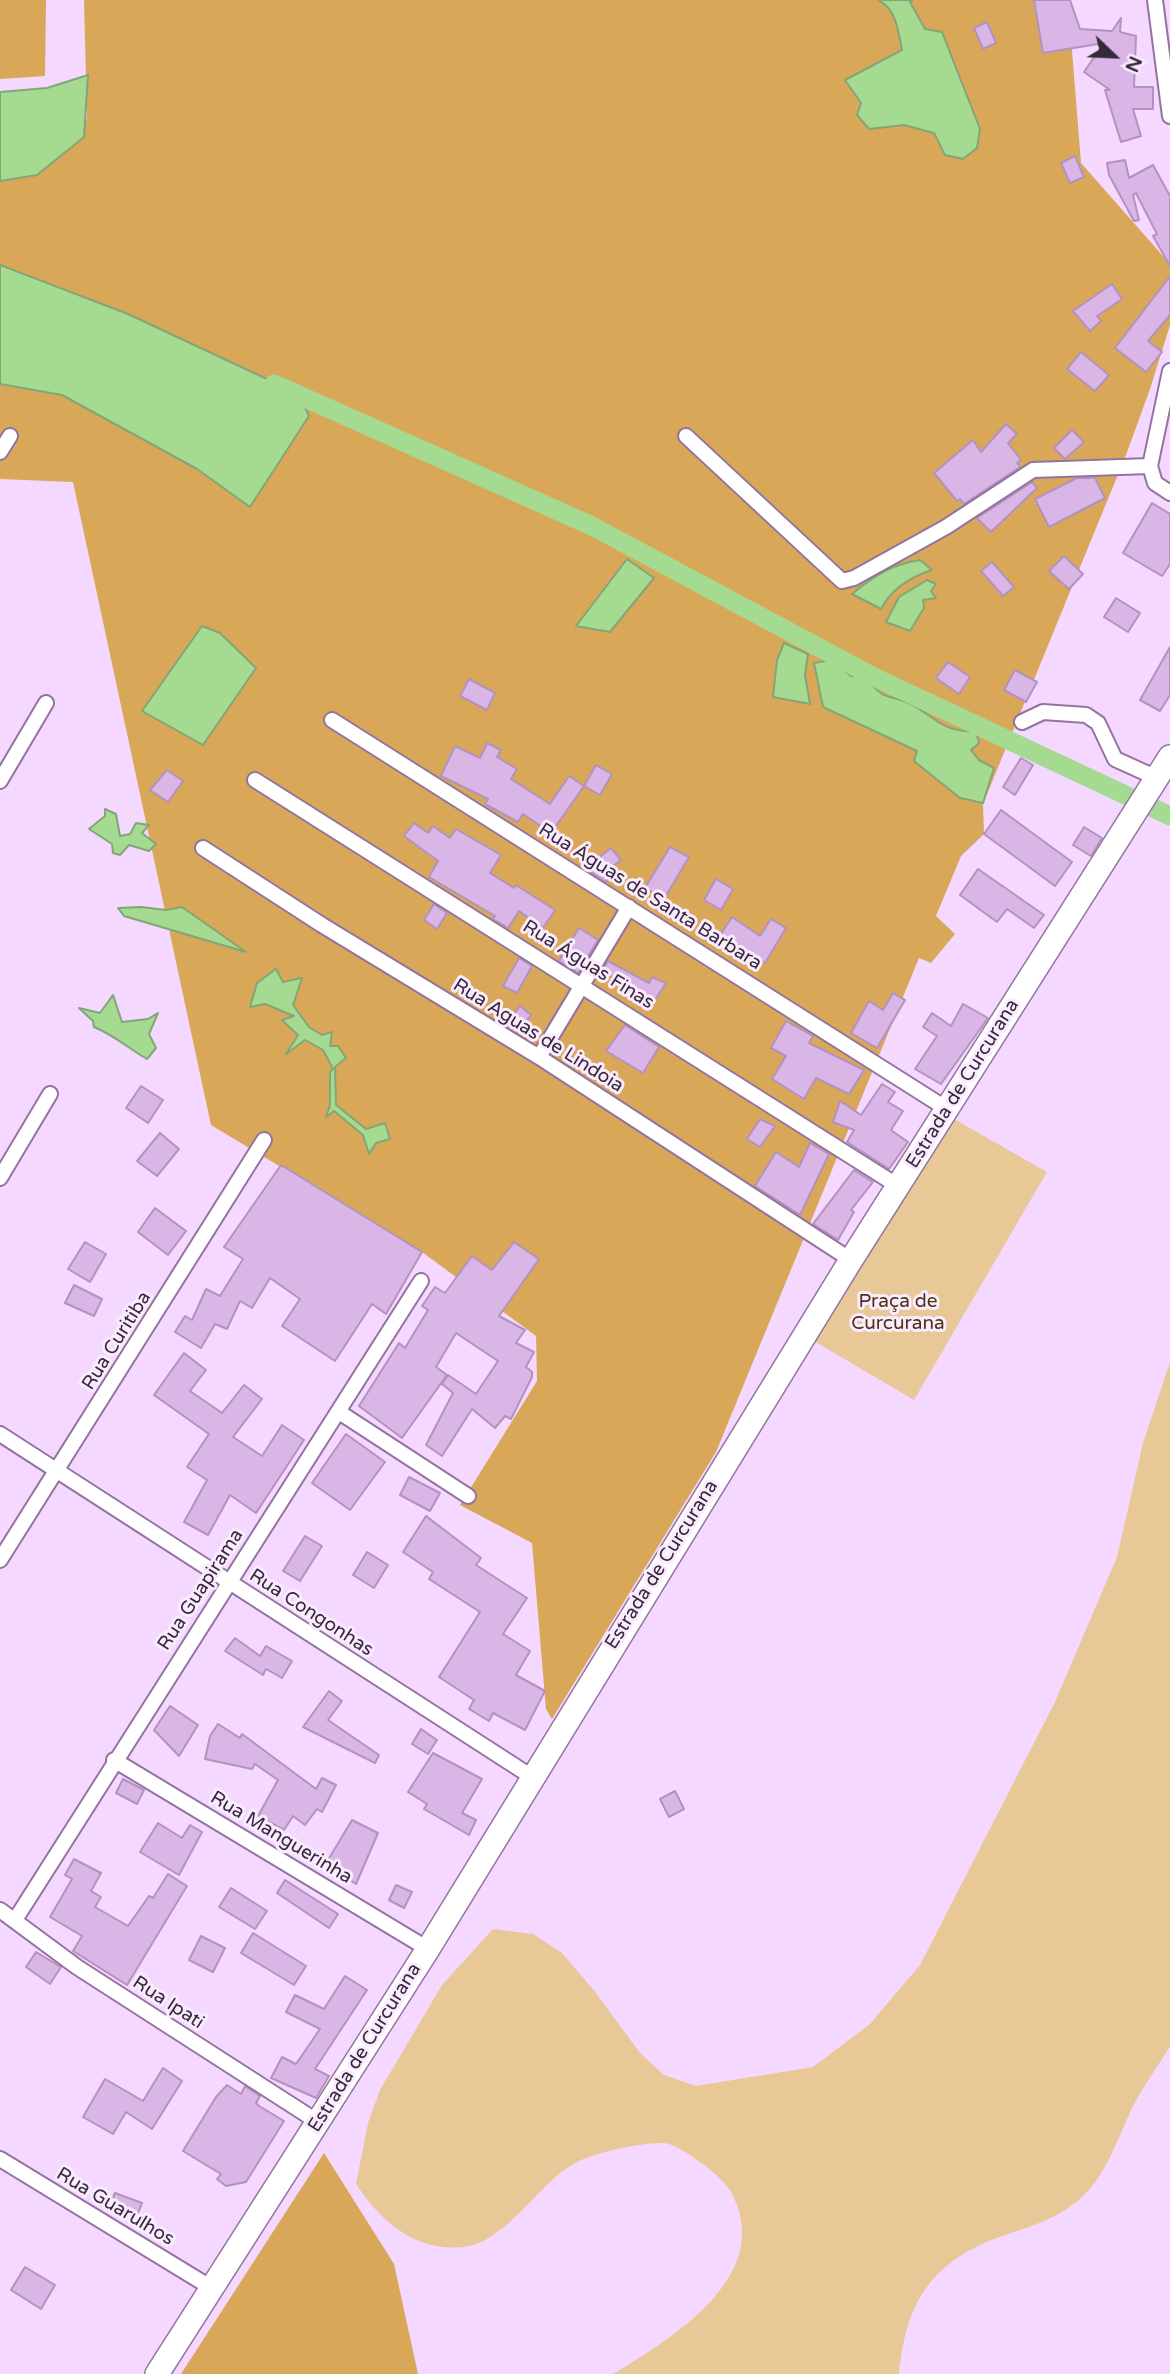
<!DOCTYPE html>
<html>
<head>
<meta charset="utf-8">
<style>
	body { margin:0 }
	#map { position:relative; width:1170px; height:2374px; overflow:hidden; background:#f5d8ff; font-family:"Varela Round",sans-serif }
	canvas { display:block }
	.north { position:absolute; left:1079px; top:21px; width:70px; height:70px; -webkit-text-stroke:5px #faebff; paint-order:stroke; rotate:113deg; font-size:19px; font-weight:700; line-height:28px; text-align:center; color:#36293b }
	.north::after { content:''; display:block; margin:auto; width:24px; height:32px; background:#36293b; clip-path:polygon(50% 0,100% 100%,50% 72%,0 100%) }
</style>
</head>
<body>
<div id="map">
<canvas width="1170" height="2374"></canvas>
<div class="north">N</div>
</div>
<script>
const g = document.querySelector('canvas').getContext('2d');
g.lineJoin = 'round';
function fillPath(path, color) {
  g.fillStyle = color;
  g.fill(path, 'evenodd');
}
function trace(path, color, width, dash) {
  g.strokeStyle = color;
  g.lineWidth = width;
  g.lineCap = dash ? 'butt' : 'round';
  g.setLineDash(dash || []);
  g.stroke(path);
}
function write(font, color, halo, rows, align = 'center') {
  g.font = font + ' "Varela Round",sans-serif';
  g.lineWidth = 6;
  g.setLineDash([]);
  g.textBaseline = 'middle';
  g.strokeStyle = halo;
  g.fillStyle = color;
  for (const [text, x, y, turn = 0] of rows) {
    g.save();
    g.translate(x, y);
    g.rotate((+turn || 0) * Math.PI / 180);
    g.textAlign = isNaN(turn) ? turn : align;
    if (halo) g.strokeText(text, 0, 0);
    g.fillText(text, 0, 0);
    g.restore();
  }
}
const green = new Path2D(`
	M 954,1119 L 1047,1172 L 914,1400 L 812,1340 Z
	M 1170,1362 L 1170,2046 C 1160,2063 1149,2078 1139,2095 C 1120,2128 1111,2170 1082,2197 C 1058,2219 1032,2226 1002,2236 C 932,2261 906,2301 899,2374 L 613,2374 C 673,2338 776,2275 731,2192 C 723,2177 685,2149 669,2144 C 657,2141 634,2146 622,2148 C 604,2152 582,2157 567,2168 C 536,2189 502,2244 463,2247 C 416,2252 381,2222 356,2184 L 368,2123 L 380,2090 L 442,1985 L 493,1929 L 533,1934 L 562,1953 L 596,1993 L 640,2053 L 664,2075 L 696,2086 L 813,2067 L 870,2024 L 920,1965 L 1055,1702 L 1117,1557 L 1143,1443 Z`);
const forest = new Path2D(`
	M 0,0 L 46,0 L 45,76 L 0,79 Z
	M 84,0 L 1068,0 L 1081,163 L 1170,264 L 1170,325 L 1150,389 L 1126,455 L 983,804 L 984,834 L 961,856 L 936,916 L 955,934 L 931,963 L 919,958 L 716,1452 L 552,1719 L 546,1709 L 532,1543 L 460,1505 L 537,1381 L 536,1336 L 422,1252 L 211,1125 L 73,482 L 0,479 L 0,179 L 87,119 Z
	M 324,2153 L 394,2264 L 418,2374 L 181,2374 Z`);
const water = new Path2D(`
	M 878,0 L 913,0 L 910,2 L 925,29 L 942,32 L 980,129 L 977,148 L 963,159 L 945,155 L 934,133 L 904,125 L 869,129 L 857,115 L 861,103 L 845,80 L 902,50 C 898,32 897,9 878,0 Z
	M 88,75 L 84,137 L 37,175 L 0,181 L 0,92 L 47,88 Z
	M 0,265 L 128,314 L 299,394 L 309,416 L 250,507 L 197,469 L 62,395 L 0,384 Z
	M 627,559 L 654,578 L 610,632 L 576,626 Z
	M 920,560 L 932,570 C 910,577 892,588 881,609 L 852,594 C 873,576 893,564 920,560 Z
	M 927,580 L 936,584 L 931,591 L 936,598 L 923,600 L 924,608 L 910,631 L 886,622 L 899,597 Z
	M 202,626 L 220,633 L 256,668 L 203,745 L 142,711 Z
	M 784,643 L 808,654 L 805,675 L 810,704 L 773,697 L 777,660 Z
	M 830,660 L 851,676 L 865,677 C 889,707 891,691 916,707 C 942,723 942,730 976,732 L 979,743 L 971,750 L 979,760 L 994,768 L 983,803 L 960,798 L 914,761 L 917,751 L 823,707 L 814,663 Z
	M 105,809 L 116,814 L 120,836 L 130,834 L 136,823 L 149,825 L 142,833 L 156,844 L 149,851 L 129,845 L 120,855 L 113,853 L 112,844 L 89,829 L 105,816 Z
	M 141,907 L 166,910 L 182,907 L 246,952 L 124,916 L 118,908 Z
	M 276,969 L 283,982 L 302,978 L 293,1005 L 309,1027 L 322,1035 L 332,1032 L 330,1046 L 338,1046 L 346,1058 L 335,1067 L 336,1105 L 366,1129 L 385,1123 L 390,1139 L 376,1143 L 369,1154 L 363,1135 L 334,1111 L 326,1117 L 330,1105 L 330,1072 L 333,1069 L 323,1050 L 305,1040 L 286,1054 L 298,1035 L 282,1020 L 294,1016 L 265,1004 L 250,1007 L 257,983 Z
	M 113,995 L 122,1022 L 148,1019 L 158,1013 L 149,1034 L 156,1048 L 147,1059 C 128,1048 114,1035 94,1027 L 93,1021 L 79,1008 L 100,1013 Z`);
const canal = new Path2D(`
	M 274,384 L 592,526 L 874,677 L 1170,816`);
const building = new Path2D(`
	M 1034,0 L 1070,0 L 1080,29 L 1112,31 L 1121,18 L 1120,32 L 1136,36 L 1134,87 L 1153,87 L 1153,109 L 1133,109 L 1141,136 L 1121,142 L 1105,90 L 1110,90 L 1084,72 L 1104,43 L 1043,53 Z
	M 987,22 L 996,43 L 983,49 L 974,28 Z
	M 1075,156 L 1084,177 L 1070,183 L 1061,163 Z
	M 1125,160 L 1129,178 L 1153,165 L 1170,196 L 1170,266 L 1153,236 L 1157,234 L 1136,193 L 1133,195 L 1139,220 L 1134,221 L 1109,175 L 1107,163 Z
	M 1170,276 L 1170,315 L 1148,341 L 1162,352 L 1146,372 L 1115,348 Z
	M 1112,284 L 1122,299 L 1097,316 L 1101,321 L 1090,331 L 1073,311 Z
	M 1081,352 L 1109,375 L 1095,391 L 1067,369 Z
	M 1006,424 L 1017,434 L 1008,443 L 1021,460 L 1017,463 L 1020,467 L 964,504 L 960,499 L 957,501 L 934,473 L 973,440 L 981,452 Z
	M 1072,430 L 1084,442 L 1065,459 L 1054,448 Z
	M 1077,478 L 1095,478 L 1105,498 L 1049,527 L 1035,499 Z
	M 1032,482 L 1037,488 L 991,532 L 977,518 Z
	M 1152,503 L 1170,514 L 1170,564 L 1162,576 L 1123,553 Z
	M 1064,556 L 1083,574 L 1069,589 L 1049,571 Z
	M 992,562 L 1014,587 L 1003,596 L 981,571 Z
	M 1116,598 L 1140,613 L 1128,632 L 1104,617 Z
	M 1170,647 L 1170,695 L 1160,711 L 1140,700 Z
	M 948,662 L 970,677 L 959,694 L 936,678 Z
	M 1015,670 L 1037,682 L 1026,702 L 1004,690 Z
	M 469,679 L 495,693 L 487,710 L 460,696 Z
	M 487,743 L 501,750 L 497,757 L 517,769 L 511,779 L 550,804 L 569,776 L 584,786 L 551,833 L 523,814 L 518,822 L 485,804 L 488,799 L 441,776 L 455,746 L 480,758 Z
	M 1021,758 L 1033,765 L 1015,795 L 1003,787 Z
	M 596,765 L 612,774 L 600,795 L 584,786 Z
	M 167,770 L 183,781 L 168,802 L 150,790 Z
	M 1001,810 L 1072,862 L 1055,886 L 984,834 Z
	M 414,823 L 428,833 L 433,826 L 450,838 L 456,829 L 501,855 L 490,873 L 514,888 L 516,885 L 555,910 L 543,928 L 519,911 L 508,928 L 493,919 L 495,916 L 429,877 L 438,861 L 404,836 Z
	M 1084,827 L 1102,838 L 1091,856 L 1073,845 Z
	M 670,847 L 689,857 L 664,899 L 645,888 Z
	M 611,848 L 621,860 L 613,866 L 606,882 L 591,872 L 597,859 Z
	M 978,869 L 1044,915 L 1034,928 L 1007,909 L 997,922 L 960,895 Z
	M 716,879 L 733,889 L 721,910 L 704,900 Z
	M 434,904 L 447,913 L 437,929 L 424,920 Z
	M 732,917 L 760,936 L 771,919 L 786,928 L 765,963 L 721,934 Z
	M 579,928 L 598,940 L 578,973 L 559,961 Z
	M 519,958 L 532,966 L 517,993 L 503,986 Z
	M 608,961 L 649,983 L 652,977 L 666,983 L 653,1003 L 602,971 Z
	M 893,993 L 905,1000 L 877,1048 L 851,1033 L 869,1001 L 883,1010 Z
	M 963,1004 L 988,1018 L 941,1084 L 915,1069 L 937,1036 L 923,1027 L 932,1013 L 951,1026 Z
	M 520,1006 L 531,1015 L 518,1033 L 506,1025 Z
	M 786,1021 L 813,1036 L 809,1043 L 864,1070 L 849,1094 L 816,1078 L 804,1099 L 772,1079 L 786,1056 L 771,1048 Z
	M 625,1025 L 659,1047 L 643,1073 L 606,1051 Z
	M 882,1084 L 895,1092 L 888,1102 L 903,1111 L 891,1130 L 908,1142 L 889,1169 L 847,1142 L 854,1130 L 833,1122 L 840,1101 L 861,1115 Z
	M 141,1086 L 163,1100 L 148,1123 L 126,1108 Z
	M 760,1119 L 775,1126 L 760,1147 L 747,1139 Z
	M 160,1133 L 179,1149 L 157,1176 L 137,1161 Z
	M 810,1143 L 829,1154 L 800,1215 L 755,1186 L 776,1152 L 799,1167 Z
	M 281,1165 L 422,1252 L 386,1314 L 372,1304 L 335,1361 L 282,1326 L 300,1299 L 270,1278 L 252,1308 L 240,1301 L 227,1329 L 215,1324 L 201,1348 L 175,1332 L 185,1316 L 192,1320 L 206,1289 L 220,1296 L 243,1259 L 224,1247 Z
	M 854,1170 L 873,1182 L 851,1210 L 854,1212 L 838,1240 L 813,1224 Z
	M 155,1208 L 186,1231 L 168,1255 L 138,1232 Z
	M 85,1242 L 106,1254 L 90,1282 L 68,1269 Z
	M 514,1242 L 539,1259 L 499,1316 L 525,1330 L 516,1343 L 534,1352 L 526,1367 L 532,1372 L 532,1377 L 511,1419 L 505,1416 L 495,1428 L 472,1409 L 442,1456 L 426,1445 L 453,1393 L 442,1384 L 448,1375 L 476,1394 L 498,1361 L 456,1333 L 436,1367 L 447,1375 L 402,1438 L 359,1406 L 399,1343 L 405,1348 L 428,1310 L 422,1306 L 435,1287 L 445,1293 L 472,1256 L 492,1270 Z
	M 74,1285 L 102,1299 L 94,1316 L 65,1303 Z
	M 184,1353 L 206,1370 L 190,1391 L 222,1413 L 244,1385 L 262,1399 L 233,1437 L 262,1456 L 282,1425 L 304,1440 L 256,1513 L 230,1495 L 208,1535 L 184,1522 L 207,1480 L 187,1467 L 209,1434 L 154,1395 Z
	M 346,1434 L 385,1462 L 350,1510 L 312,1483 Z
	M 409,1477 L 440,1493 L 430,1511 L 400,1495 Z
	M 426,1516 L 481,1558 L 476,1565 L 527,1598 L 503,1634 L 530,1651 L 516,1675 L 545,1691 L 525,1730 L 493,1713 L 489,1721 L 469,1709 L 474,1700 L 439,1677 L 480,1612 L 429,1579 L 433,1572 L 403,1552 Z
	M 305,1536 L 322,1546 L 300,1581 L 283,1571 Z
	M 367,1552 L 388,1565 L 374,1588 L 353,1575 Z
	M 235,1638 L 260,1656 L 266,1646 L 292,1661 L 282,1678 L 266,1669 L 263,1675 L 225,1651 Z
	M 329,1691 L 342,1701 L 328,1720 L 379,1755 L 375,1763 L 303,1727 Z
	M 170,1706 L 198,1725 L 179,1756 L 154,1730 Z
	M 218,1724 L 240,1738 L 242,1734 L 316,1789 L 322,1778 L 336,1785 L 322,1812 L 317,1809 L 305,1825 L 293,1816 L 284,1830 L 258,1816 L 278,1780 L 255,1764 L 252,1769 L 205,1759 L 210,1736 Z
	M 421,1729 L 437,1740 L 428,1754 L 412,1744 Z
	M 433,1753 L 482,1779 L 462,1813 L 476,1820 L 469,1835 L 424,1809 L 427,1804 L 408,1792 Z
	M 123,1779 L 144,1790 L 137,1804 L 116,1793 Z
	M 675,1791 L 684,1809 L 669,1817 L 660,1799 Z
	M 352,1820 L 378,1833 L 356,1884 L 325,1865 Z
	M 158,1823 L 182,1838 L 190,1825 L 202,1832 L 179,1875 L 140,1852 Z
	M 74,1859 L 101,1873 L 91,1891 L 101,1897 L 95,1907 L 128,1926 L 149,1896 L 153,1898 L 168,1874 L 187,1886 L 127,1985 L 73,1951 L 82,1936 L 50,1917 L 72,1879 L 65,1875 Z
	M 285,1880 L 338,1914 L 329,1928 L 277,1893 Z
	M 396,1885 L 412,1892 L 404,1908 L 389,1900 Z
	M 231,1888 L 267,1911 L 255,1929 L 219,1907 Z
	M 253,1933 L 306,1966 L 294,1985 L 241,1953 Z
	M 201,1936 L 225,1948 L 213,1972 L 189,1960 Z
	M 36,1952 L 61,1967 L 50,1984 L 26,1967 Z
	M 345,1976 L 367,1990 L 315,2069 L 329,2076 L 316,2098 L 271,2078 L 282,2057 L 296,2064 L 320,2029 L 286,2012 L 295,1995 L 324,2009 Z
	M 163,2068 L 182,2081 L 152,2129 L 126,2112 L 113,2134 L 83,2117 L 105,2079 L 143,2101 Z
	M 227,2085 L 241,2094 L 245,2086 L 260,2096 L 256,2103 L 259,2106 L 284,2121 L 246,2182 L 226,2186 L 217,2179 L 221,2174 L 183,2151 L 216,2097 Z
	M 115,2193 L 142,2203 L 135,2220 L 108,2209 Z
	M 25,2267 L 55,2285 L 41,2309 L 11,2290 Z`);
const minor = new Path2D(`
	M 1155,0 L 1170,116
	M 686,436 L 842,581 L 854,578 L 946,527 L 1033,470 L 1150,466
	M 0,452 L 10,436
	M 1150,466 L 1170,371
	M 1150,466 L 1155,483 L 1170,493
	M 332,720 L 947,1109
	M 1022,722 L 1043,712 L 1086,715 L 1098,723 L 1115,759 L 1157,778
	M 255,780 L 898,1186
	M 0,781 L 46,703
	M 203,848 L 322,925 L 539,1057 L 851,1260
	M 539,1057 L 629,907
	M 0,1178 L 50,1094
	M 339,1412 L 468,1496
	M 0,1434 L 532,1777
	M 0,1560 L 264,1140
	M 114,1760 L 428,1949
	M 0,1910 L 77,1967 L 318,2122
	M 15,1920 L 421,1281
	M 0,2159 L 210,2287`);
const primary = new Path2D(`
	M 157,2374 L 428,1949 L 851,1260 L 1170,757`);
const streetNames = [
	["Rua Águas de Santa Barbara",650,897,32],
	["Rua Águas Finas",588,965,32],
	["Rua Aguas de Lindoia",538,1036,32],
	["Estrada de Curcurana",963,1084,-58],
	["Rua Curitiba",117,1341,-58],
	["Estrada de Curcurana",662,1565,-58],
	["Rua Guapirama",201,1590,-57],
	["Rua Congonhas",311,1613,33],
	["Rua Manguerinha",281,1838,31],
	["Rua Ipati",168,2003,33],
	["Estrada de Curcurana",365,2048,-58],
	["Rua Guarulhos",115,2207,31]
];
const parkNames = [
	["Praça de",898,1302],
	["Curcurana",898,1324]
];
fillPath(green, '#e9c897');
fillPath(forest, '#d9a758');
fillPath(water, '#a5da91');
trace(water, '#84a577', 2);
trace(canal, '#a5da91', 19);
fillPath(building, '#d9b6e5');
trace(building, '#b392bf', 2);
trace(minor, '#93739f', 18);
trace(primary, '#93739f', 26);
trace(minor, '#fff', 14);
trace(primary, '#fff', 23);
write('19px', '#36293b', '#faebff', streetNames);
write('19px', '#493412', '#faebff', parkNames);
</script>
</body>
</html>
